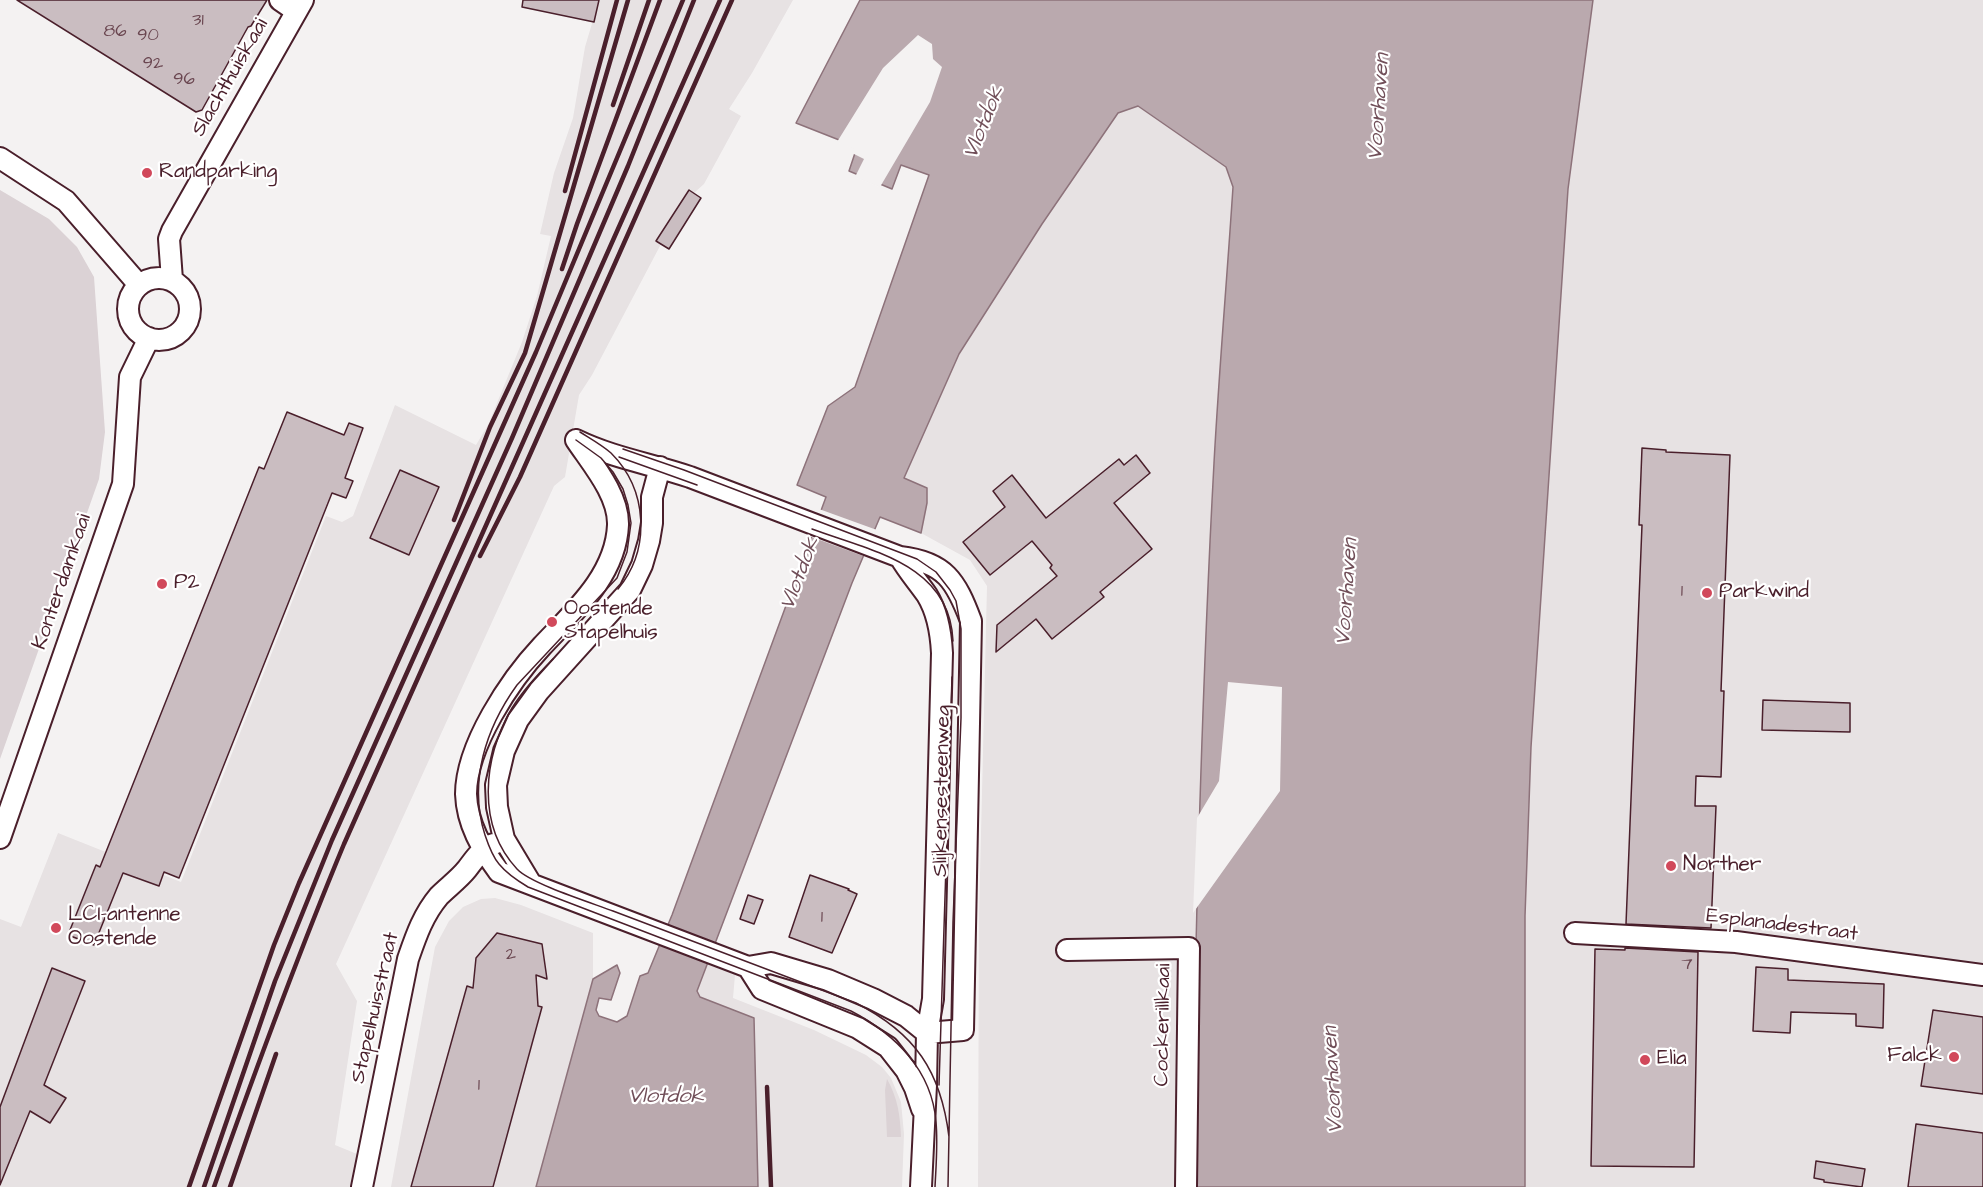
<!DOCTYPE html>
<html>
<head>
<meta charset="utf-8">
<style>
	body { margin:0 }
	canvas { display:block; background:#f4f2f2 }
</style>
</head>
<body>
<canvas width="1983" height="1187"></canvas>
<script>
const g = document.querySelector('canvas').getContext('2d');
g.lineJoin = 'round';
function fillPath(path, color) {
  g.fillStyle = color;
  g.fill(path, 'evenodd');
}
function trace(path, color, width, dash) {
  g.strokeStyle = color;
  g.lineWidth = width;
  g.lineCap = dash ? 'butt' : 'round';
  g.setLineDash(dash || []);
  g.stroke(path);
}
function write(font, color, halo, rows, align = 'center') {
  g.font = font + ' "Architects Daughter",sans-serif';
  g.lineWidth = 4.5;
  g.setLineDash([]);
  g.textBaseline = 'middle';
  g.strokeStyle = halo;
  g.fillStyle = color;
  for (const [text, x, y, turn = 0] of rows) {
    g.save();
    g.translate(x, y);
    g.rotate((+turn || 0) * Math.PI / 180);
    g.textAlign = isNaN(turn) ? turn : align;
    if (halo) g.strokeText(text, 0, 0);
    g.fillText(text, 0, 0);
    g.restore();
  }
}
const built = new Path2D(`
	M 599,0 L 793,0 L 752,73 L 729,109 L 741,116 L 704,184 L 694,193 L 701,198 L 669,249 L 661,244 L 592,375 L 579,395 L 565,477 L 554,486 L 336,964 L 357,1001 L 335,1145 L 357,1154 L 350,1187 L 0,1187 L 0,919 L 21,927 L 58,833 L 181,882 L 326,516 L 342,522 L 353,516 L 395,405 L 476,445 L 488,425 L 522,342 L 537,296 L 551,236 L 540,234 L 554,173 L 573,118 L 585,47 Z
	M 1593,0 L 1983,0 L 1983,1187 L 1525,1187 L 1525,916 L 1531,747 L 1568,189 Z
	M 1138,106 L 1226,167 L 1233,187 L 1214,461 L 1206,637 L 1195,942 L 1191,1187 L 978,1187 L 979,916 L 987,586 L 970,560 L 921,533 L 927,503 L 904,478 L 959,354 L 1042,224 L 1118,112 Z
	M 495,898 L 521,905 L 593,933 L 593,979 L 536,1187 L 391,1187 L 435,947 L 449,921 L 463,907 L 481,899 Z
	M 707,964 L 735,975 L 733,998 L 814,1030 L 866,1055 L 882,1067 L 891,1078 L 901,1102 L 904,1134 L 902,1187 L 758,1187 L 754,1018 L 700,997 L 697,991 Z`);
const green = new Path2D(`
	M 0,190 L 49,219 L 77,247 L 94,277 L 105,432 L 99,479 L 0,759 Z
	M 887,1079 C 898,1099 900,1115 901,1137 L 887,1137 L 885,1090 Z`);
const water = new Path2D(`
	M 860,0 L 1593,0 L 1568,189 L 1531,747 L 1525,916 L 1525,1187 L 1191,1187 C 1195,946 1201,704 1214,463 C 1219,371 1227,279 1233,187 L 1226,167 L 1138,106 L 1118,113 L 1042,224 L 959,354 L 904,478 L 927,488 L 927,503 L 921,533 L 880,517 L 852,583 L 697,991 L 700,997 L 754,1018 L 758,1187 L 536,1187 L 593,979 L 617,965 L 620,973 L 611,1000 L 599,998 L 596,1010 L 599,1016 L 617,1022 L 627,1016 L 640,976 L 648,973 L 672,915 L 826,497 L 797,485 L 828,406 L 855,387 L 929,175 L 901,165 L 892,189 L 849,171 L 857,147 L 796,123 Z`);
const pier = new Path2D(`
	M 918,35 L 932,44 L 933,59 L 942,67 L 930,102 L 880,187 L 855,177 L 864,159 L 852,153 L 854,149 L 837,142 L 883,68 Z
	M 819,509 L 877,530 L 866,557 L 809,536 Z
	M 1228,682 L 1282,687 L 1280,791 L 1193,913 L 1197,818 L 1219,781 Z`);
const building = new Path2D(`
	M 17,0 L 267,0 L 251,26 L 248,27 L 202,110 L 196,112 Z
	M 523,0 L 599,0 L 594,22 L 522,7 Z
	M 689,190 L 701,198 L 669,249 L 656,241 Z
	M 287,412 L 344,435 L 349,423 L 363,428 L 345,478 L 353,481 L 346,498 L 332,493 L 179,878 L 164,872 L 159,886 L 123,873 L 94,945 L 68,935 L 96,865 L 100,867 L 259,467 L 264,469 Z
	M 1642,448 L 1666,450 L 1666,452 L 1730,455 L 1721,691 L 1724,691 L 1721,777 L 1696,776 L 1695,806 L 1716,806 L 1711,928 L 1626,924 L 1642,525 L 1639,525 Z
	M 1136,455 L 1150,473 L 1114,503 L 1152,549 L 1100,592 L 1104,597 L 1052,639 L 1036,619 L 996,652 L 997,625 L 1057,576 L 1050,568 L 1052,565 L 1032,541 L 990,575 L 963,542 L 1005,507 L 993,491 L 1012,475 L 1046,518 L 1119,459 L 1124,465 Z
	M 400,470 L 439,487 L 409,555 L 370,538 Z
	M 1763,700 L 1850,703 L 1850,732 L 1762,730 Z
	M 810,875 L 849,889 L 848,890 L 857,894 L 832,953 L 789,937 Z
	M 748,895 L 763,900 L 754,924 L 740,919 Z
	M 497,933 L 542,944 L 547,979 L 536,975 L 538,1006 L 542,1007 L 493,1187 L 411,1187 L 467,986 L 473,988 L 476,958 Z
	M 1625,948 L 1698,952 L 1694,1167 L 1591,1166 L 1595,949 L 1625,950 Z
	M 1756,967 L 1788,969 L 1788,980 L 1884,984 L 1883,1028 L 1856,1026 L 1856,1014 L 1791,1012 L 1790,1033 L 1753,1031 Z
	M 52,968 L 85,981 L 44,1085 L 66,1098 L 50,1123 L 30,1111 L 0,1185 L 0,1107 Z
	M 1933,1010 L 1983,1017 L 1983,1094 L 1921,1086 Z
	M 1916,1124 L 1983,1133 L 1983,1187 L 1908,1187 Z
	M 1816,1161 L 1865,1169 L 1862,1187 L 1824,1182 L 1824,1180 L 1814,1178 Z`);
const minor = new Path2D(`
	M 280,0 L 296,11
	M 0,158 L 66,201 L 139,285
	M128 309a31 31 0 1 1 62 0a31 31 0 1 1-62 0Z
	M 172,280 L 169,239 L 172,231 L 303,0
	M 576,440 C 592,464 619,495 618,525 C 616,575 574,612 542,646 C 510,680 466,746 466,794 C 467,824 482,849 499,872 L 748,967 L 771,963 L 828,980 L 873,999 L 906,1016 L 927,1033
	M 576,440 C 613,458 652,464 690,477 L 900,557 C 945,562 956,581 971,621 L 963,1030 L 927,1033
	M 900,557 C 908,571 918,582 927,595 C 938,613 941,633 942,653 L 933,999 L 927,1033 L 926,1085 L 921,1187
	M 0,838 L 123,484 L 130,377 L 149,338
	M 531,884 L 504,839 L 497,807 L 496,785 L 504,751 L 518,720 L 539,691 L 630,590 L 642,565 L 649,541 L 652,523 L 652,497 L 660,467
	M 1575,933 L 1736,942 L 1983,975
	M 1067,950 L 1189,948 L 1186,1187
	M 748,967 L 762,989 L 858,1028 L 888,1047 L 906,1070 L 915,1088 L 922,1109
	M 362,1187 L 408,959 C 416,936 423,915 439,896 C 448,887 459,879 467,869 C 474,860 482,847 494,844`);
const tram = new Path2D(`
	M 580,432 C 591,439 602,445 611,453 C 648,490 651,549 618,589
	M 576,440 L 601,458 L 613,472 L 623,489 L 628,505 L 631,523 L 627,552 L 617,578 L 517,685 C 486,728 468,782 485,835 C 488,844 492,856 499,864 C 507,874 518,881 528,887 L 851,1011 C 895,1034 932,1070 936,1122 C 938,1144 936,1166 935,1187
	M 623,449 L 684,470 L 917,559 L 936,572 L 950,590 L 956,601 L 961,629 L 961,718 L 953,922 L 948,1187
	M 619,457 L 697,485
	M 812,529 C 871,551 950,564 953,641
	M 553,659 C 538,674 523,690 512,708 C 483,758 476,825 517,869 C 531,884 592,903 613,911 C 694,941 775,972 856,1003 C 915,1033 941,1071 949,1137
	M 939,1085 L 952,677`);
const rail = new Path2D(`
	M 613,105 L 649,0
	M 565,191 L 617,0
	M 562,269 L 577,224 L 660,0
	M 454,520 L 490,427 L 525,353 L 628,0
	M 480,556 L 520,477 L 732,0
	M 767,1087 L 771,1187
	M 189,1187 L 274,945 L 299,883 L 536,352 L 683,0
	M 204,1187 L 275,981 L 332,840 L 512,438 L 628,166 L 694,0
	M 214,1187 C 255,1071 297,957 344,844 L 720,0
	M 230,1187 L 276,1054`);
const markers = [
	[147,173,6,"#d1495b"],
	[162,584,6,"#d1495b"],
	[1707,593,6,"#d1495b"],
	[552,622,6,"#d1495b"],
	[1671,866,6,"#d1495b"],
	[56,928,6,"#d1495b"],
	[1954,1057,6,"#d1495b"],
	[1645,1060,6,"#d1495b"]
];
const numberNames = [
	["31",198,21],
	["86",115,32],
	["90",148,36],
	["92",153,64],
	["96",184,80],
	["1",1682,592],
	["1",822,918],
	["2",511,955],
	["7",1687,965],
	["1",479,1086]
];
const streetNames = [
	["Slachthuiskaai",231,78,-60],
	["Konterdamkaai",63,582,-71],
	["Slijkensesteenweg",943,791,-89],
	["Esplanadestraat",1782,926,7],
	["Stapelhuisstraat",376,1008,-77],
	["Cockerillkaai",1164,1025,-89]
];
const poiNames = [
	["Randparking",159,173],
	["P2",174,584],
	["Parkwind",1719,593],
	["Oostende",564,610],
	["Stapelhuis",564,634],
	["Norther",1683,866],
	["LCI-antenne",68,916],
	["Oostende",68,940],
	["Falck",1942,1057,"right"],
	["Elia",1657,1060]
];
const waterNames = [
	["Voorhaven",1380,107,-86],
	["Vlotdok",985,123,-68],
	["Vlotdok",801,574,-69],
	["Voorhaven",1348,592,-86],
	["Voorhaven",1334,1080,-93],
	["Vlotdok",666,1097]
];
fillPath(built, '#e7e2e3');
fillPath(green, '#dbd2d5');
fillPath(water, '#baa9ae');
trace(water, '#8d727a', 1.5);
fillPath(pier, '#f4f2f2');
fillPath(building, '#cabdc1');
trace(building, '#4a1f2b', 1.5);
trace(minor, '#4a1f2b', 24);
trace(minor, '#fff', 20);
trace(tram, '#4a1f2b', 1.5);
trace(rail, '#4a1f2b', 4.5);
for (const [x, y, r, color] of markers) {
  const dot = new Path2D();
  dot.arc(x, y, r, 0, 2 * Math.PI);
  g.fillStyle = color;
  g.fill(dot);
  trace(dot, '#fff', 2);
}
write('18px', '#6a4650', null, numberNames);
write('21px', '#4a1f2b', '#fff', streetNames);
write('21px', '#4a1f2b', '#fff', poiNames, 'left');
write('italic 22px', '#714f59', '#fff', waterNames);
</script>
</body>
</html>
